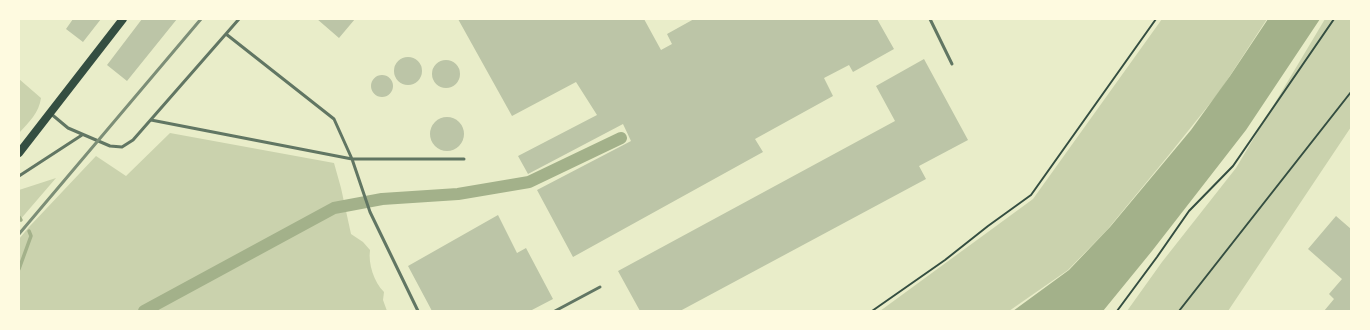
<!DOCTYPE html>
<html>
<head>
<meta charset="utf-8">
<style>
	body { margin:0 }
	#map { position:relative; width:1370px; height:330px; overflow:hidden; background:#e9edc9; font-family:Barlow,sans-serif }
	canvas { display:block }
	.frame { position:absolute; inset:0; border:20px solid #fefae0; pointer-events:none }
</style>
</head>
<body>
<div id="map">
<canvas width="1370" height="330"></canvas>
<div class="frame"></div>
</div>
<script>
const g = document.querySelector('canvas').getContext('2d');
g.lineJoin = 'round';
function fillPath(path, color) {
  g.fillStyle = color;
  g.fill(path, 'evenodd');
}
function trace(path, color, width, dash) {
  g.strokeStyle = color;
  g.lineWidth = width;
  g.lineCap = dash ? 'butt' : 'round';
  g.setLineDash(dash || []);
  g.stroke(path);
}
const green = new Path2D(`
	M 1162,19 L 1267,19 L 1220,91 L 1168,156 L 1107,230 L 1068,270 L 1009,311 L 880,311 L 1033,199 Z
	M 1325,19 L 1351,19 L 1351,127 L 1228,311 L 1127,311 L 1162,262 L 1236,168 Z
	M 19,79 L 41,98 C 39,113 29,122 19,133 Z
	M 170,133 L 334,163 L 341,188 L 351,234 L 363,242 L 370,250 C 368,264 374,282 384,292 L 383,300 L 387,311 L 19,311 L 19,239 L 29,227 L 96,156 L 126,176 Z
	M 56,178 L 19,221 L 19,190 Z`);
const water = new Path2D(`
	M 1268,19 L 1320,19 L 1246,130 L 1152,251 L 1103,311 L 1013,311 L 1069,270 L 1110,227 L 1191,130 L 1230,76 Z`);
const stream = new Path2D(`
	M 19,217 L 21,220
	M 19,269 L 31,236 L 29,231`);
const canal = new Path2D(`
	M 144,311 L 334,208 L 382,199 L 458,194 L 529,182 L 621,138`);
const building = new Path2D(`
	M 73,19 L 101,19 L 83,42 L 66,29 Z
	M 142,19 L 177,19 L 127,81 L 107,65 Z
	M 317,19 L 355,19 L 339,38 Z
	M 458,19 L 644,19 L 661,50 L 672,44 L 667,34 L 694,19 L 877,19 L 894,49 L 853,72 L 849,65 L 824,78 L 833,96 L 755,139 L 763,152 L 573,257 L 537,190 L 631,141 L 623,124 L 528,174 L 518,156 L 597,115 L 576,82 L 512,116 Z
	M394 71a14 14 0 1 1 28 0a14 14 0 1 1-28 0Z
	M 924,59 L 968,140 L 919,166 L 926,179 L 680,311 L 640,311 L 618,271 L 895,121 L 876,86 Z
	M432 74a14 14 0 1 1 28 0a14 14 0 1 1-28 0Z
	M371 86a11 11 0 1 1 22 0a11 11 0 1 1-22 0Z
	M430 134a17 17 0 1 1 34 0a17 17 0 1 1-34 0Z
	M 498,215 L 517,253 L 526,248 L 553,299 L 530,311 L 432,311 L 408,266 Z
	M 1336,216 L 1351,229 L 1351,311 L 1324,311 L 1334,299 L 1329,294 L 1342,279 L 1308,249 Z`);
const path = new Path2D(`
	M 872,311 L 945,260 L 988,226 L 1031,195 L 1156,19
	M 1117,311 L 1157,257 L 1189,211 L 1233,166 L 1334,19
	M 1179,311 L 1351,92`);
const service = new Path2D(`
	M 930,19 L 952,64
	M 226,34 L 334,119 L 352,159 L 370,212 L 418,311
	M 50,113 L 68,128 L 110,146 L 122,147 L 133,140 L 239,19
	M 151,120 L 352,159 L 464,159
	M 19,176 L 82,135
	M 555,311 L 600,287`);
const secondary = new Path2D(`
	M 19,153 L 123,19`);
const rail = new Path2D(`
	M 19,234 L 201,19`);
fillPath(green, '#cad2ad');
fillPath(water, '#a3b18a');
trace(stream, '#a3b18a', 3.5);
trace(canal, '#a3b18a', 12);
fillPath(building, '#bcc5a7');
trace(path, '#344e41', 2);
trace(service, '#617663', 3);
trace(secondary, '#344e41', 8);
trace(rail, '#7c8e77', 3);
</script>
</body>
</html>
